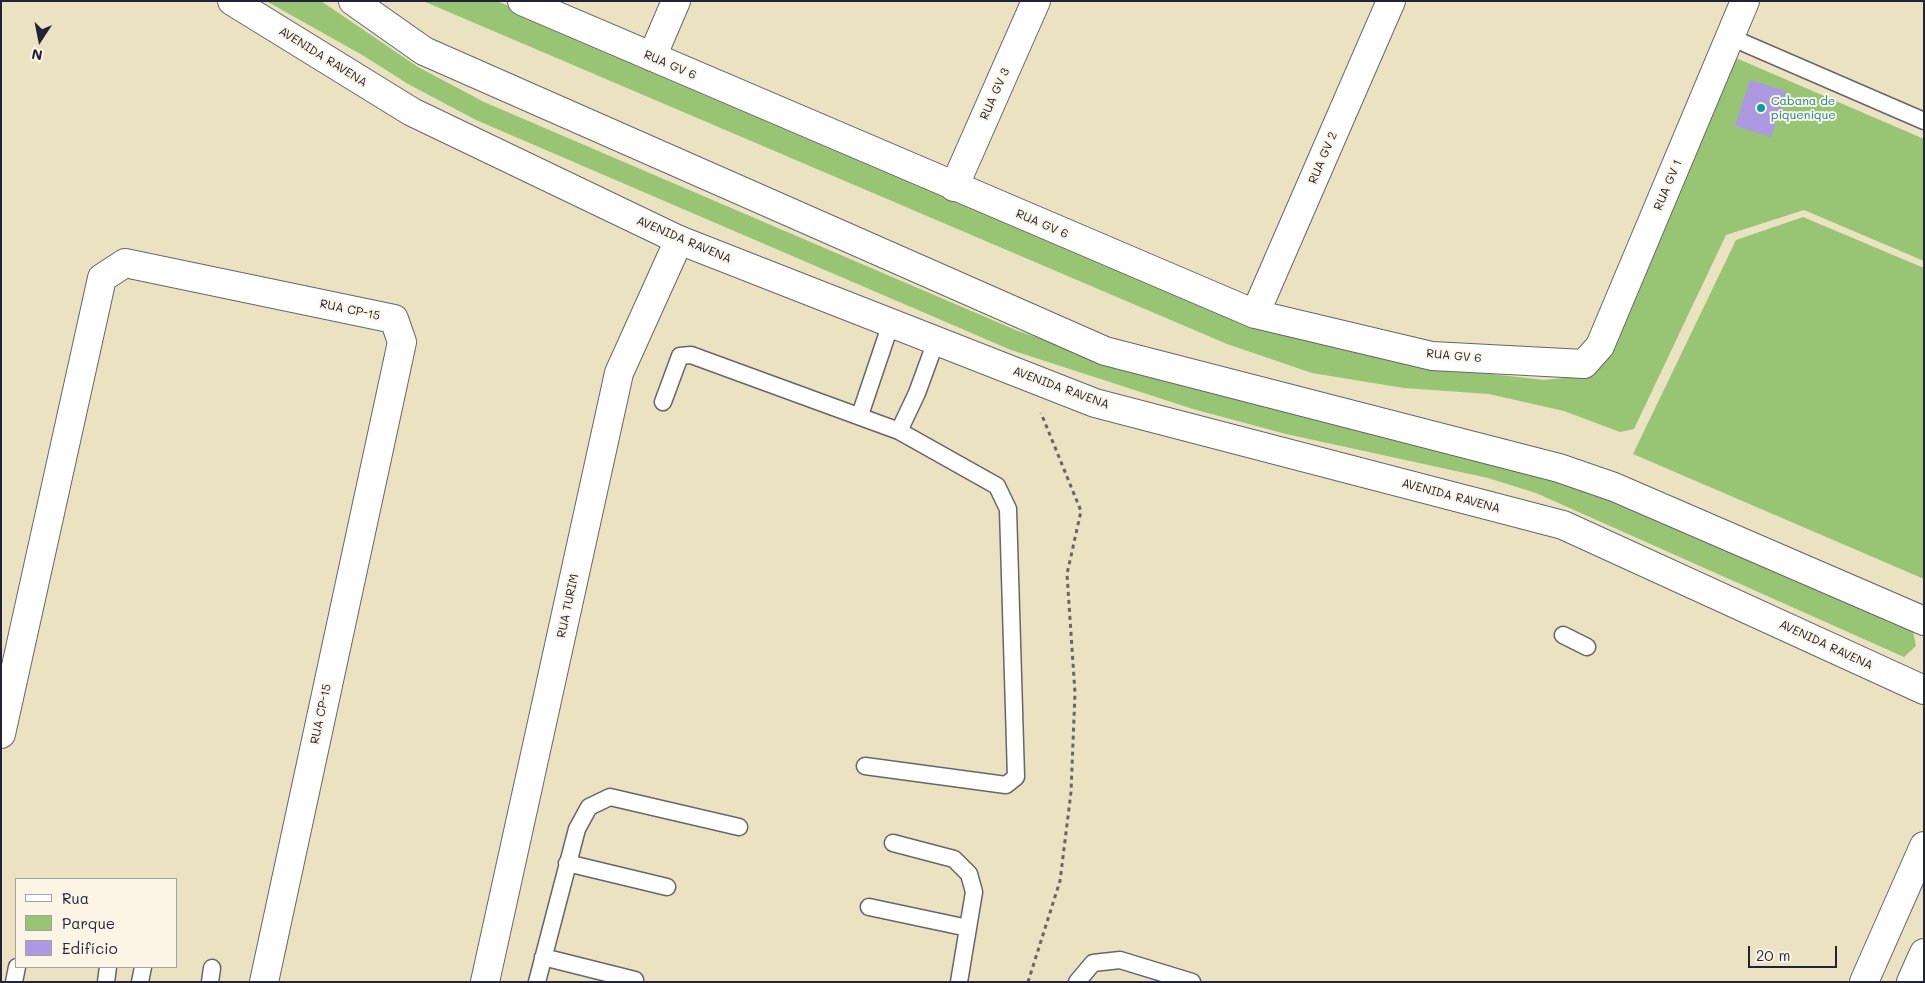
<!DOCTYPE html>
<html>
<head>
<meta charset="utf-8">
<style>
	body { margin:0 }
	#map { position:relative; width:1925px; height:983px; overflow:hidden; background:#ebe2c1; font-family:Mali,sans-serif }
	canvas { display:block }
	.frame { position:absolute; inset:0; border:2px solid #22223b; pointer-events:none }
	.legend { position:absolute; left:15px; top:878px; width:162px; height:90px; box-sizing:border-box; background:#fcf5e5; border:1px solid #a5a1a1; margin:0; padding:6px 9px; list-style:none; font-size:15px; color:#22223b }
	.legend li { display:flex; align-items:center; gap:10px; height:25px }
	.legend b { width:25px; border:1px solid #a5a1a1 }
	.north { position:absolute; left:15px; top:15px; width:50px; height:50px; -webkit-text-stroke:4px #fcf5e5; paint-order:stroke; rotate:191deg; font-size:14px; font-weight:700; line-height:20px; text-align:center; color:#22223b }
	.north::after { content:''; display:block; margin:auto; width:18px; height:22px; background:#22223b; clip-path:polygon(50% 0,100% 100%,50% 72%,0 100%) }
	.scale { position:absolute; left:1748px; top:946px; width:89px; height:22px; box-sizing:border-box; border:2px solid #22223b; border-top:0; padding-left:6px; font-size:15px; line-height:18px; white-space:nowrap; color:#22223b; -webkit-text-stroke:4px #fcf5e5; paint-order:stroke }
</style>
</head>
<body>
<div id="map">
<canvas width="1925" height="983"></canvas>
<div class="frame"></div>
<ul class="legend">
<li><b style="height:6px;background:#fff"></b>Rua</li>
<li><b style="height:14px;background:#97c574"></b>Parque</li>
<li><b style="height:14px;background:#ac99e2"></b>Edifício</li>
</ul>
<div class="north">N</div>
<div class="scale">20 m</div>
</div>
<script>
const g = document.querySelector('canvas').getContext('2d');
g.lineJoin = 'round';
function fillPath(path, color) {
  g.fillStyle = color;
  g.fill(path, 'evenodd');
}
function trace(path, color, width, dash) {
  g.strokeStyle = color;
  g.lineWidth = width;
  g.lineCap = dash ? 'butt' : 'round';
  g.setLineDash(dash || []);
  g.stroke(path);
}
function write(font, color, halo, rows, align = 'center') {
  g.font = font + ' Mali,sans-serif';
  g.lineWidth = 4;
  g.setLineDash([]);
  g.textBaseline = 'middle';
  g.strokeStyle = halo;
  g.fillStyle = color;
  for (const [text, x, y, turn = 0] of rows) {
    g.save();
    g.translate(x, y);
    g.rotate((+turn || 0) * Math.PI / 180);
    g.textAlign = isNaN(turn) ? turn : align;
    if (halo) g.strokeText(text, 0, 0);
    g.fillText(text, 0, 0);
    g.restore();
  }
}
const green = new Path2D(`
	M 266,1 L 321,1 L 418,67 L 484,102 L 1018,331 L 1199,390 L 1367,433 L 1444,448 L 1577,487 L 1913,631 L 1916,646 L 1904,657 L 1536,493 L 1488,478 L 1286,434 L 1193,409 L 1011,350 L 476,120 L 408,84 L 364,56 Z
	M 423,1 L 497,1 L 1250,326 L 1431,367 L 1544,380 L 1573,377 L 1606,360 L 1736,58 L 1924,139 L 1924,261 L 1804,210 L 1726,235 L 1634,429 L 1620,432 L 1564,411 L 1489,394 L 1404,388 L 1312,373 L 1227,344 Z
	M 1803,217 L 1924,268 L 1924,579 L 1633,454 L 1736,240 Z`);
const building = new Path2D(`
	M 1750,80 L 1786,91 L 1771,137 L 1735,126 Z`);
const path = new Path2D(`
	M 1028,982 L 1060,881 L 1071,792 L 1075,693 L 1067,574 L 1081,511 L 1041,413`);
const lane = new Path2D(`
	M 1730,37 L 1924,121
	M 663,402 L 680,356 L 691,355 L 899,431 L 997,486 L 1008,509 L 1016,777 L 1006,785 L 865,766
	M 860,415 L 891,323
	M 899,431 L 917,393 L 936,341
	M 1563,635 L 1587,647
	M 893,843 L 954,859 L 969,874 L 974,892 L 959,982
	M 567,863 L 667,887
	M 869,907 L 968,928
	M 543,957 L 635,980
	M 14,982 L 17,967
	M 106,982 L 108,967
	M 140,982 L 143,967
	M 210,982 L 212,968
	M 537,982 L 577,829 L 589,807 L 610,797 L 739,827
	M 1077,982 L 1093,963 L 1120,960 L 1192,982`);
const street = new Path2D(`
	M 522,1 L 1255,314 L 1432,356 L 1584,364 L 1600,346 L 1745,1
	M 652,57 L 676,1
	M 954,187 L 1036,1
	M 1255,314 L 1391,1
	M 1,734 L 102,278 L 125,263 L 394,319 L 402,342 L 264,982
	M 485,982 L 619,373 L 679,240`);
const secondary = new Path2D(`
	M 232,1 L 412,112 L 679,240 L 1095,403 L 1563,525 L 1924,690
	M 353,1 L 424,51 L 1105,351 L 1559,468 L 1614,487 L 1924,621
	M 1864,982 L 1924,846
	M 1911,982 L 1924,953`);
const markers = [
	[1761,108,5,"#0f9aa8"]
];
const streetNames = [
	["AVENIDA RAVENA",323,57,32],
	["RUA GV 6",670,65,23],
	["RUA GV 3",995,94,-66],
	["RUA GV 2",1323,158,-67],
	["RUA GV 1",1668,185,-67],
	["RUA GV 6",1042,224,23],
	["AVENIDA RAVENA",684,240,23],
	["RUA CP-15",350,310,12],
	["RUA GV 6",1454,356,5],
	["AVENIDA RAVENA",1061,388,20],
	["AVENIDA RAVENA",1451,496,15],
	["RUA TURIM",568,606,-78],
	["AVENIDA RAVENA",1826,645,25],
	["RUA CP-15",321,714,-78]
];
const cultureNames = [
	["Cabana de",1771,101],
	["piquenique",1771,115]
];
fillPath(green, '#97c574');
fillPath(building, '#ac99e2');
trace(lane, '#68656a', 19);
trace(street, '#68656a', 30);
trace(secondary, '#68656a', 30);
trace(path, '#68656a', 3, [4, 4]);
trace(lane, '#fff', 16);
trace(street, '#fff', 28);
trace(secondary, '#fff', 28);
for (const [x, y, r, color] of markers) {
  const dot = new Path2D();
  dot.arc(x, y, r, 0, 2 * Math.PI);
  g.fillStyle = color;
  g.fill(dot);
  trace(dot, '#fcf5e5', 2);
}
write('12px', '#22223b', '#fcf5e5', streetNames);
write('12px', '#0d838f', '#fcf5e5', cultureNames, 'left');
</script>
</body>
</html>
